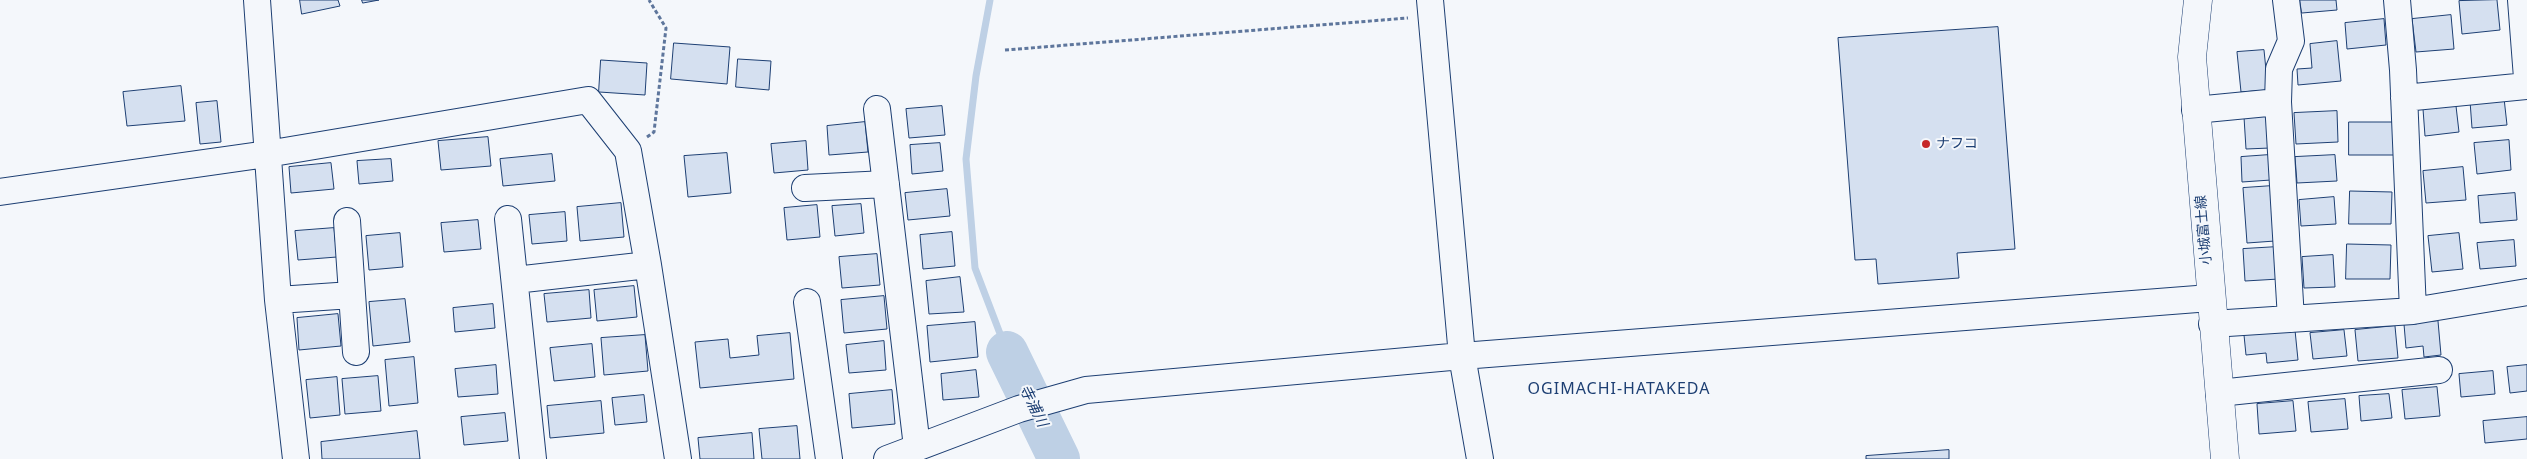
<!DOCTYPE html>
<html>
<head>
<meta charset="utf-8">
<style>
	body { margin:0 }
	canvas { display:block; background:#f4f7fb }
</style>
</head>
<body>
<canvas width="2527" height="459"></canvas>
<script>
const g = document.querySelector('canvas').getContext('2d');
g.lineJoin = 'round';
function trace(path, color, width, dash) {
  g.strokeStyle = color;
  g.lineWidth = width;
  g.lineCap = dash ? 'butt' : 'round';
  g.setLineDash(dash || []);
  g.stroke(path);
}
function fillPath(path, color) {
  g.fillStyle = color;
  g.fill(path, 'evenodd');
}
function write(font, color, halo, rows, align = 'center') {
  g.font = font + ' "Noto Sans","Noto Sans JP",sans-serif';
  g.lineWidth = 4;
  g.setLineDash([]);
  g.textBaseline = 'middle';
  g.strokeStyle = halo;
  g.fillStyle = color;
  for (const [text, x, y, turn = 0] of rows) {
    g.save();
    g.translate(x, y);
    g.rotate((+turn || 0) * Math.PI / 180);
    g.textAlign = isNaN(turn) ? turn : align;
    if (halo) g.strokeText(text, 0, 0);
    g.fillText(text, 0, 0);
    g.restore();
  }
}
const stream = new Path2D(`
	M 990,0 L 976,76 L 966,159 L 975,268 L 1007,352`);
const river = new Path2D(`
	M 1007,352 L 1059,459`);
const building = new Path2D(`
	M 300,0 L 338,0 L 340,6 L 302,14 Z
	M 362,0 L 379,0 L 363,3 Z
	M 2300,0 L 2336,0 L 2337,10 L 2302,13 Z
	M 2497,0 L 2500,30 L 2462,34 L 2459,1 Z
	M 2451,15 L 2454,49 L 2416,52 L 2412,19 Z
	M 2384,19 L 2386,45 L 2347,49 L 2345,23 Z
	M 1998,27 L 2015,249 L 1957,253 L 1959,278 L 1878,284 L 1876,259 L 1855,260 L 1838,38 Z
	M 2337,41 L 2341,81 L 2298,85 L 2297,69 L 2312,68 L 2310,44 Z
	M 674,43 L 730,47 L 727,84 L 671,79 Z
	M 2264,50 L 2268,90 L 2241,92 L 2237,52 Z
	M 738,59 L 771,61 L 769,90 L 736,87 Z
	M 601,60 L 647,63 L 645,95 L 599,92 Z
	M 181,86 L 185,121 L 127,126 L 123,92 Z
	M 2504,98 L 2507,125 L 2472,128 L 2470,101 Z
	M 217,101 L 221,142 L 200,144 L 196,103 Z
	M 942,106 L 945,135 L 909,138 L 906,109 Z
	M 2456,106 L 2459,132 L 2425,136 L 2423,109 Z
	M 2337,111 L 2338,142 L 2296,144 L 2294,113 Z
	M 2268,116 L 2270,148 L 2246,149 L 2244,117 Z
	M 865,122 L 868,152 L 829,155 L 827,126 Z
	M 2349,122 L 2394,122 L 2394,155 L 2349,155 Z
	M 488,137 L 491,166 L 441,170 L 438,141 Z
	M 2509,140 L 2511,170 L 2477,174 L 2474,143 Z
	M 806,141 L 808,170 L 774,173 L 771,144 Z
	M 940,143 L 943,171 L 912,174 L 910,145 Z
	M 727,153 L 731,193 L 688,197 L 684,156 Z
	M 552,154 L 555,181 L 503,186 L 500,159 Z
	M 2269,155 L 2271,180 L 2242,182 L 2241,157 Z
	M 2335,155 L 2337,181 L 2297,183 L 2295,157 Z
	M 391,159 L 393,181 L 359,184 L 357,161 Z
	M 331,163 L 334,189 L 291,193 L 289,167 Z
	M 2463,167 L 2466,200 L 2426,203 L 2423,171 Z
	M 2272,186 L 2275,241 L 2247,243 L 2243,188 Z
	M 947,189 L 950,216 L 908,220 L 905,193 Z
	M 2350,191 L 2392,192 L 2391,224 L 2349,224 Z
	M 2515,193 L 2517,220 L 2480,223 L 2478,196 Z
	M 2334,197 L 2336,224 L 2301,226 L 2299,200 Z
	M 621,203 L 624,237 L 580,241 L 577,207 Z
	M 861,204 L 864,233 L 835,236 L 832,206 Z
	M 817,205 L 820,237 L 787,240 L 784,208 Z
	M 565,212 L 567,241 L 532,244 L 529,215 Z
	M 478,220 L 481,249 L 444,252 L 441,223 Z
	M 334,228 L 337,257 L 298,260 L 295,231 Z
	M 952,232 L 955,266 L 923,269 L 920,235 Z
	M 400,233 L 403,267 L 369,270 L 366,236 Z
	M 2459,233 L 2463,269 L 2432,272 L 2428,236 Z
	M 2514,240 L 2516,266 L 2480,269 L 2477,243 Z
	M 2347,244 L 2391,245 L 2390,279 L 2346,279 Z
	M 2277,247 L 2279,279 L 2245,281 L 2243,249 Z
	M 877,254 L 880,285 L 842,288 L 839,257 Z
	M 2333,255 L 2335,287 L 2304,288 L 2302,257 Z
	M 960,277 L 964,312 L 929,314 L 926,281 Z
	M 634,286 L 637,317 L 597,321 L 594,290 Z
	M 589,290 L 591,318 L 547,322 L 544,294 Z
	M 884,296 L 887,329 L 844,333 L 841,300 Z
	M 405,299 L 410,342 L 373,346 L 369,302 Z
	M 493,304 L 495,328 L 455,332 L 453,308 Z
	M 338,314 L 341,346 L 299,350 L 297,318 Z
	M 2438,321 L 2441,355 L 2424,357 L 2423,346 L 2406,348 L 2404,324 Z
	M 975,322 L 978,357 L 930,362 L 927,326 Z
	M 2395,326 L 2398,358 L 2358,361 L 2355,330 Z
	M 2295,330 L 2298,360 L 2267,363 L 2266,353 L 2246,355 L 2244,335 Z
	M 2344,330 L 2347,356 L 2313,359 L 2310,333 Z
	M 790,333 L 794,379 L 700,388 L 695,342 L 728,339 L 730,358 L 759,355 L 757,336 Z
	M 645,335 L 648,371 L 604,375 L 601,338 Z
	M 884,341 L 886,370 L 849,373 L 846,345 Z
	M 592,344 L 595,377 L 554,381 L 550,348 Z
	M 414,357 L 418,403 L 389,406 L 385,360 Z
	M 496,365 L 498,394 L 458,397 L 455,369 Z
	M 2527,365 L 2527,391 L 2510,393 L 2507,367 Z
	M 976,370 L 979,397 L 943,400 L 941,374 Z
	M 2493,371 L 2495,394 L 2461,397 L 2459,374 Z
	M 378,376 L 381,411 L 345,414 L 342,379 Z
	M 337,377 L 340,415 L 310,418 L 306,380 Z
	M 2437,387 L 2440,416 L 2405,419 L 2402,390 Z
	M 892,390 L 895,424 L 852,428 L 849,394 Z
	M 2389,394 L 2392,418 L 2361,421 L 2359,396 Z
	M 644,395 L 647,422 L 615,425 L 612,398 Z
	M 2345,399 L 2348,429 L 2311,432 L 2308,402 Z
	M 601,401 L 604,433 L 550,438 L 547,406 Z
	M 2293,401 L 2296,431 L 2259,434 L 2257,404 Z
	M 505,413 L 508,441 L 464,445 L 461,417 Z
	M 2527,417 L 2527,439 L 2485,443 L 2483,421 Z
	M 797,426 L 800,459 L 762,459 L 759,429 Z
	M 417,431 L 420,459 L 322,459 L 321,442 Z
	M 752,433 L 754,459 L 700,459 L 698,438 Z
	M 1949,450 L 1949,459 L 1866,459 L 1866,456 Z`);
const path = new Path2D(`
	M 1005,50 L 1408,18
	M 647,137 L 654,132 L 666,28 L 649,0`);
const minor = new Path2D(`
	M 257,0 L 278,300 L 296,459
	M 1430,0 L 1462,356 L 1480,459
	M 2286,0 L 2291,41 L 2279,69 L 2278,102 L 2291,319
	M 2397,0 L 2403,70 L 2413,311
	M 2521,0 L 2527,78
	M 2404,98 L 2527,86
	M 877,109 L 917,447
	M 2195,110 L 2278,102
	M 805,188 L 886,184
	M 0,192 L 267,154 L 588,100 L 628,151 L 648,265 L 678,459
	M 508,219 L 533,459
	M 347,221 L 356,352
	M 515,280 L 648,265
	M 278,300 L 352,295
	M 807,302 L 829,459
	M 2212,324 L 2413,311 L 2527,292
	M 2219,393 L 2439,370
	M 887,459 L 1019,409 L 1086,390 L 1462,356 L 2210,298`);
const major = new Path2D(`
	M 2198,0 L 2192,57 L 2225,459`);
const markers = [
	[1926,144,5,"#c62828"]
];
const poiNames = [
	["ナフコ",1936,144]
];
const streetNames = [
	["小城富士線",2204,230,-95]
];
const waterNames = [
	["寺浦川",1033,406,64]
];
const quarterNames = [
	["OGIMACHI-HATAKEDA",1619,389]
];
trace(stream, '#bed0e5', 7);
trace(river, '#bed0e5', 42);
fillPath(building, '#d5e0f0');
trace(building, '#1d3f73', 1);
trace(minor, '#1d3f73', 28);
trace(major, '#1d3f73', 29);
trace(path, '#5e769c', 3, [4, 2.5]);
trace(minor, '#f4f7fb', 26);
trace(major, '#f4f7fb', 28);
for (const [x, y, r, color] of markers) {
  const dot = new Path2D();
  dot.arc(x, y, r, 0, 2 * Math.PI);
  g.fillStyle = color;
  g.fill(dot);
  trace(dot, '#f4f7fb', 2);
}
write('14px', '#1d3f73', '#f4f7fb', poiNames, 'left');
write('14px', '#1d3f73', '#f4f7fb', streetNames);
write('italic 15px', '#1d3f73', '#f4f7fb', waterNames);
g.letterSpacing = '1px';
write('16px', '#1d3f73', '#f4f7fb', quarterNames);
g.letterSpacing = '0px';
</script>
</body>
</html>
